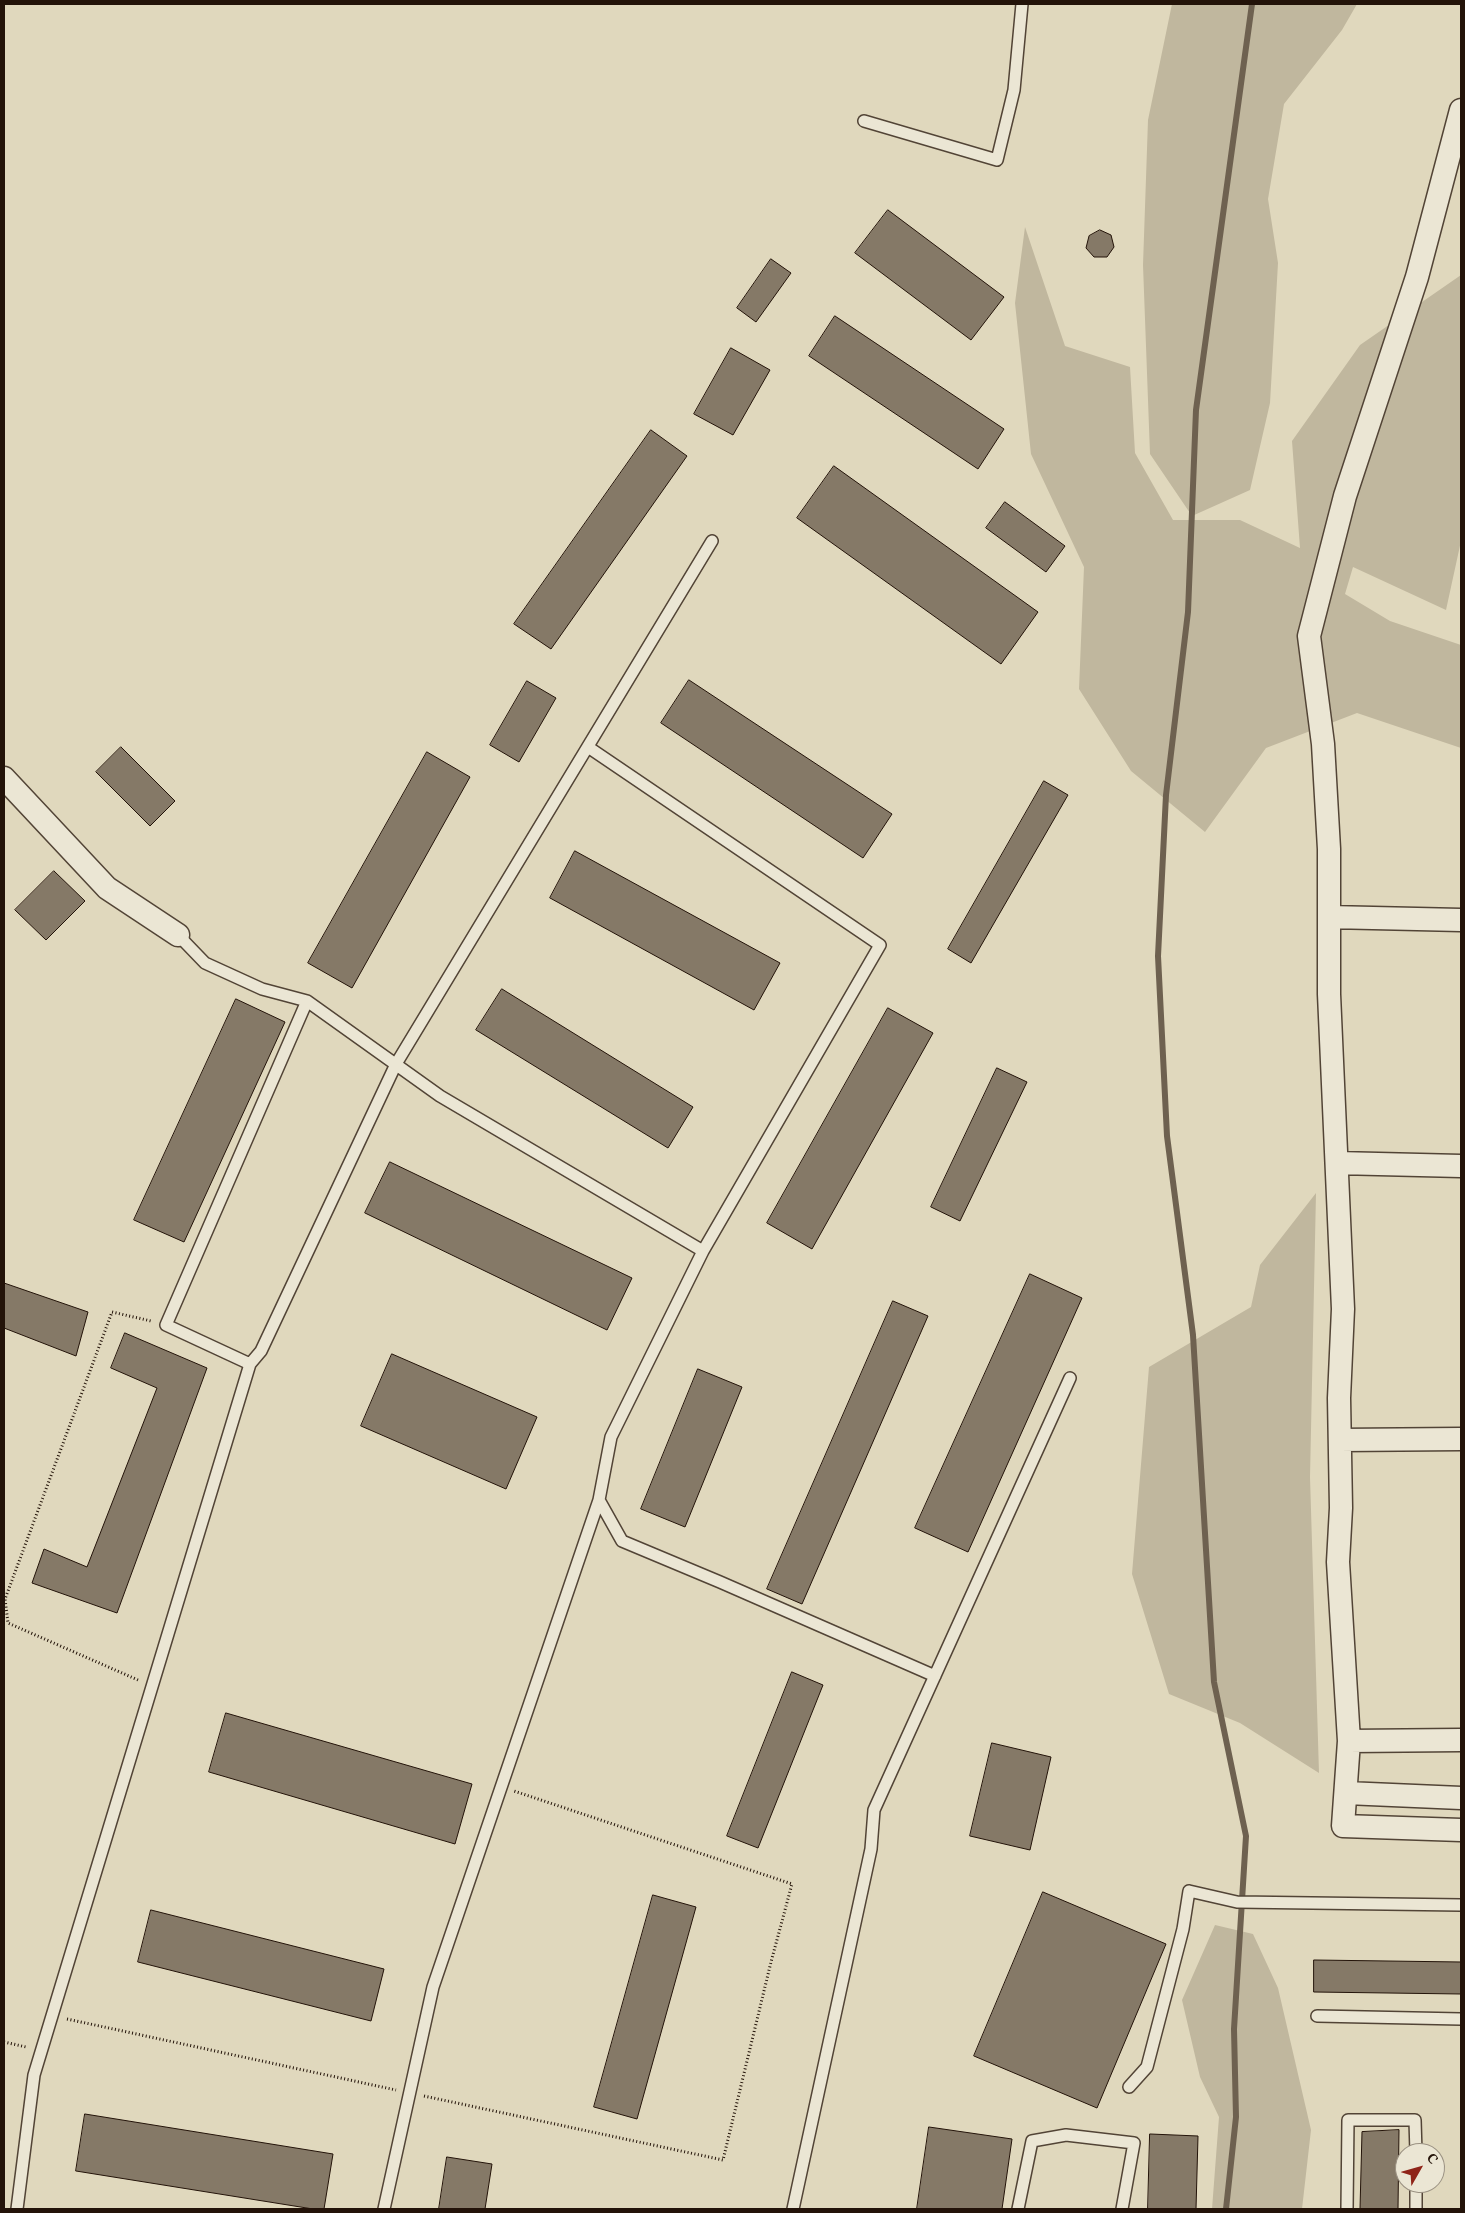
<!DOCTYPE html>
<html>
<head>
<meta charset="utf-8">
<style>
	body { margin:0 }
	#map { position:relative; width:1465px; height:2213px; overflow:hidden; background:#e0d8bd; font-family:Vollkorn,serif }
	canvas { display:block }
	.frame { position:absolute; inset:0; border:5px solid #231309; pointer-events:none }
	.north { position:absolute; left:1395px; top:2143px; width:50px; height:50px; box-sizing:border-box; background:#ebe6d4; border:1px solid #9b9283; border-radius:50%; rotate:52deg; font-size:14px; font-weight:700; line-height:20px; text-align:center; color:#231309 }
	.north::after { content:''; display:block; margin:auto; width:18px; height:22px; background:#8f2418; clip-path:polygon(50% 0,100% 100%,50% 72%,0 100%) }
</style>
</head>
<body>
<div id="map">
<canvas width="1465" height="2213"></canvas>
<div class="frame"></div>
<div class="north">С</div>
</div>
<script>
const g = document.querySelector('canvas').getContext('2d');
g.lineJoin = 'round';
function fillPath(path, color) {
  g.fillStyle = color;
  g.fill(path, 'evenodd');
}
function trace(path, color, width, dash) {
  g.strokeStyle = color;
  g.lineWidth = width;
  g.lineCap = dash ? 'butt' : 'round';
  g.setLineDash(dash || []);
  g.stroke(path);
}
const green = new Path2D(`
	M 1172,4 L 1357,4 L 1342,30 L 1284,104 L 1268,199 L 1278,263 L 1270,403 L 1250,490 L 1192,516 L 1150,454 L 1143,265 L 1148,120 Z
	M 1025,227 L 1065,346 L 1130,367 L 1135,453 L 1173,520 L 1240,520 L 1300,548 L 1292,441 L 1360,345 L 1461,275 L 1461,541 L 1446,610 L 1353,567 L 1345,594 L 1390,621 L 1461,645 L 1461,748 L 1357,713 L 1266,748 L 1205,832 L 1131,771 L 1079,689 L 1084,567 L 1031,454 L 1015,303 Z
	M 1316,1193 L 1310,1477 L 1319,1773 L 1240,1723 L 1169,1694 L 1132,1574 L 1149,1367 L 1251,1307 L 1260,1265 Z
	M 1215,1925 L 1253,1934 L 1278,1988 L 1311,2130 L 1302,2209 L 1212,2209 L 1219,2117 L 1200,2077 L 1182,2000 Z`);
const stream = new Path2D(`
	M 1226,2209 L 1236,2117 L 1234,2029 L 1246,1836 L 1214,1682 L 1193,1335 L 1167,1136 L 1158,956 L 1166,795 L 1188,612 L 1196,410 L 1252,4`);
const building = new Path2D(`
	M 888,210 L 1004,297 L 971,340 L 855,253 Z
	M 1100,230 L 1111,235 L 1114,247 L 1107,257 L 1094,257 L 1086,248 L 1089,236 Z
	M 771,259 L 791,273 L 756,322 L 737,308 Z
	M 835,316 L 1004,429 L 978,469 L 809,356 Z
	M 731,348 L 770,370 L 733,435 L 694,414 Z
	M 651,430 L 687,456 L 551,649 L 514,624 Z
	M 834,466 L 1038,612 L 1001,664 L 797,518 Z
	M 1005,502 L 1065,546 L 1046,572 L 986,528 Z
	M 689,680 L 892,814 L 863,858 L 661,723 Z
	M 527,681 L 556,698 L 519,762 L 490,745 Z
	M 121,747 L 175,801 L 150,826 L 96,772 Z
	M 427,752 L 470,777 L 352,988 L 308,963 Z
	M 1044,781 L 1068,795 L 971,963 L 948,949 Z
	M 575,851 L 780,963 L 754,1010 L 550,898 Z
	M 54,871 L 85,901 L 46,940 L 15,910 Z
	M 502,989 L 693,1107 L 668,1148 L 476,1030 Z
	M 236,999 L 285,1022 L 184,1242 L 134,1220 Z
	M 888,1008 L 933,1033 L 812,1249 L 767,1223 Z
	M 997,1068 L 1027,1082 L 960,1221 L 931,1207 Z
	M 390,1162 L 632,1278 L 607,1330 L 365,1213 Z
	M 1030,1274 L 1082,1298 L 968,1552 L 915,1528 Z
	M 4,1283 L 88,1312 L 76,1356 L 4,1328 Z
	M 893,1301 L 928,1316 L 802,1604 L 767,1589 Z
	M 125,1333 L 207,1368 L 117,1613 L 32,1583 L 44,1549 L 87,1567 L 157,1388 L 111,1368 Z
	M 392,1354 L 537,1417 L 506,1489 L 361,1426 Z
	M 698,1369 L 742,1387 L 685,1527 L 641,1509 Z
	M 792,1672 L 823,1685 L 758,1848 L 727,1836 Z
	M 226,1713 L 472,1784 L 455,1844 L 209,1772 Z
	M 992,1743 L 1051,1757 L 1030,1850 L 970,1836 Z
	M 1043,1892 L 1166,1944 L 1097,2108 L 974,2056 Z
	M 653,1895 L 696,1907 L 637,2119 L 594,2107 Z
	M 151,1910 L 384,1969 L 371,2021 L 138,1962 Z
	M 1314,1960 L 1461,1962 L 1461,1994 L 1314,1992 Z
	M 85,2114 L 333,2154 L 324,2209 L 313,2209 L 76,2171 Z
	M 929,2127 L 1012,2139 L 1002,2209 L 917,2209 Z
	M 1399,2130 L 1398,2209 L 1360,2209 L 1362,2132 Z
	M 1150,2134 L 1198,2136 L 1196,2209 L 1148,2209 Z
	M 447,2157 L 492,2164 L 485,2209 L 439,2209 Z`);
const path = new Path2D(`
	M 138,1680 L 8,1623 L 5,1599 L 112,1312 L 151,1321
	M 67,2019 L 396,2090
	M 4,2042 L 26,2047
	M 424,2096 L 723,2160 L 771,1962 L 792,1884 L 514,1791`);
const lane = new Path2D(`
	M 864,121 L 997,160 L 1014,90 L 1022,4
	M 588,747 L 880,945 L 703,1251
	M 178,935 L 205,963 L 262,989 L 307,1001 L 440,1096 L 703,1251 L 611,1437 L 599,1500 L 622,1541 L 720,1582 L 935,1676
	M 307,1001 L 166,1325 L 250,1364 L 261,1351 L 396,1064 L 712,541
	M 1317,2016 L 1461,2019
	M 1129,2087 L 1147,2067 L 1183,1929 L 1189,1891 L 1237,1902 L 1461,1905
	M 1416,2183 L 1416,2209
	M 17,2209 L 34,2075 L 250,1364
	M 384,2209 L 433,1987 L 599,1500
	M 793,2209 L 871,1849 L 874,1810 L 1070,1378
	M 1018,2209 L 1032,2141 L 1066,2135 L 1134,2143 L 1122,2209
	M 1347,2209 L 1348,2120 L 1415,2120 L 1416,2153`);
const street = new Path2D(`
	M 4,778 L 107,888 L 178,935
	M 1329,917 L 1461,920
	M 1337,1163 L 1461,1166
	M 1340,1440 L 1461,1439
	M 1461,1740 L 1349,1741 L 1343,1826 L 1461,1830
	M 1349,1741 L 1338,1562 L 1341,1508 L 1339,1398 L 1343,1309 L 1329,994 L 1329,849 L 1323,744 L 1309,636 L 1345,496 L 1417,277 L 1461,110
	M 1346,1793 L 1461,1798`);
fillPath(green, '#c0b79e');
trace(stream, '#6e6150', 6);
fillPath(building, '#857967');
trace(building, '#231309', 1);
trace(lane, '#524436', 14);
trace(street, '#524436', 25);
trace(path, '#231309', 3, [1, 2.5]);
trace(lane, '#ebe6d4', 11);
trace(street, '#ebe6d4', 22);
</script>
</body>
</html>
